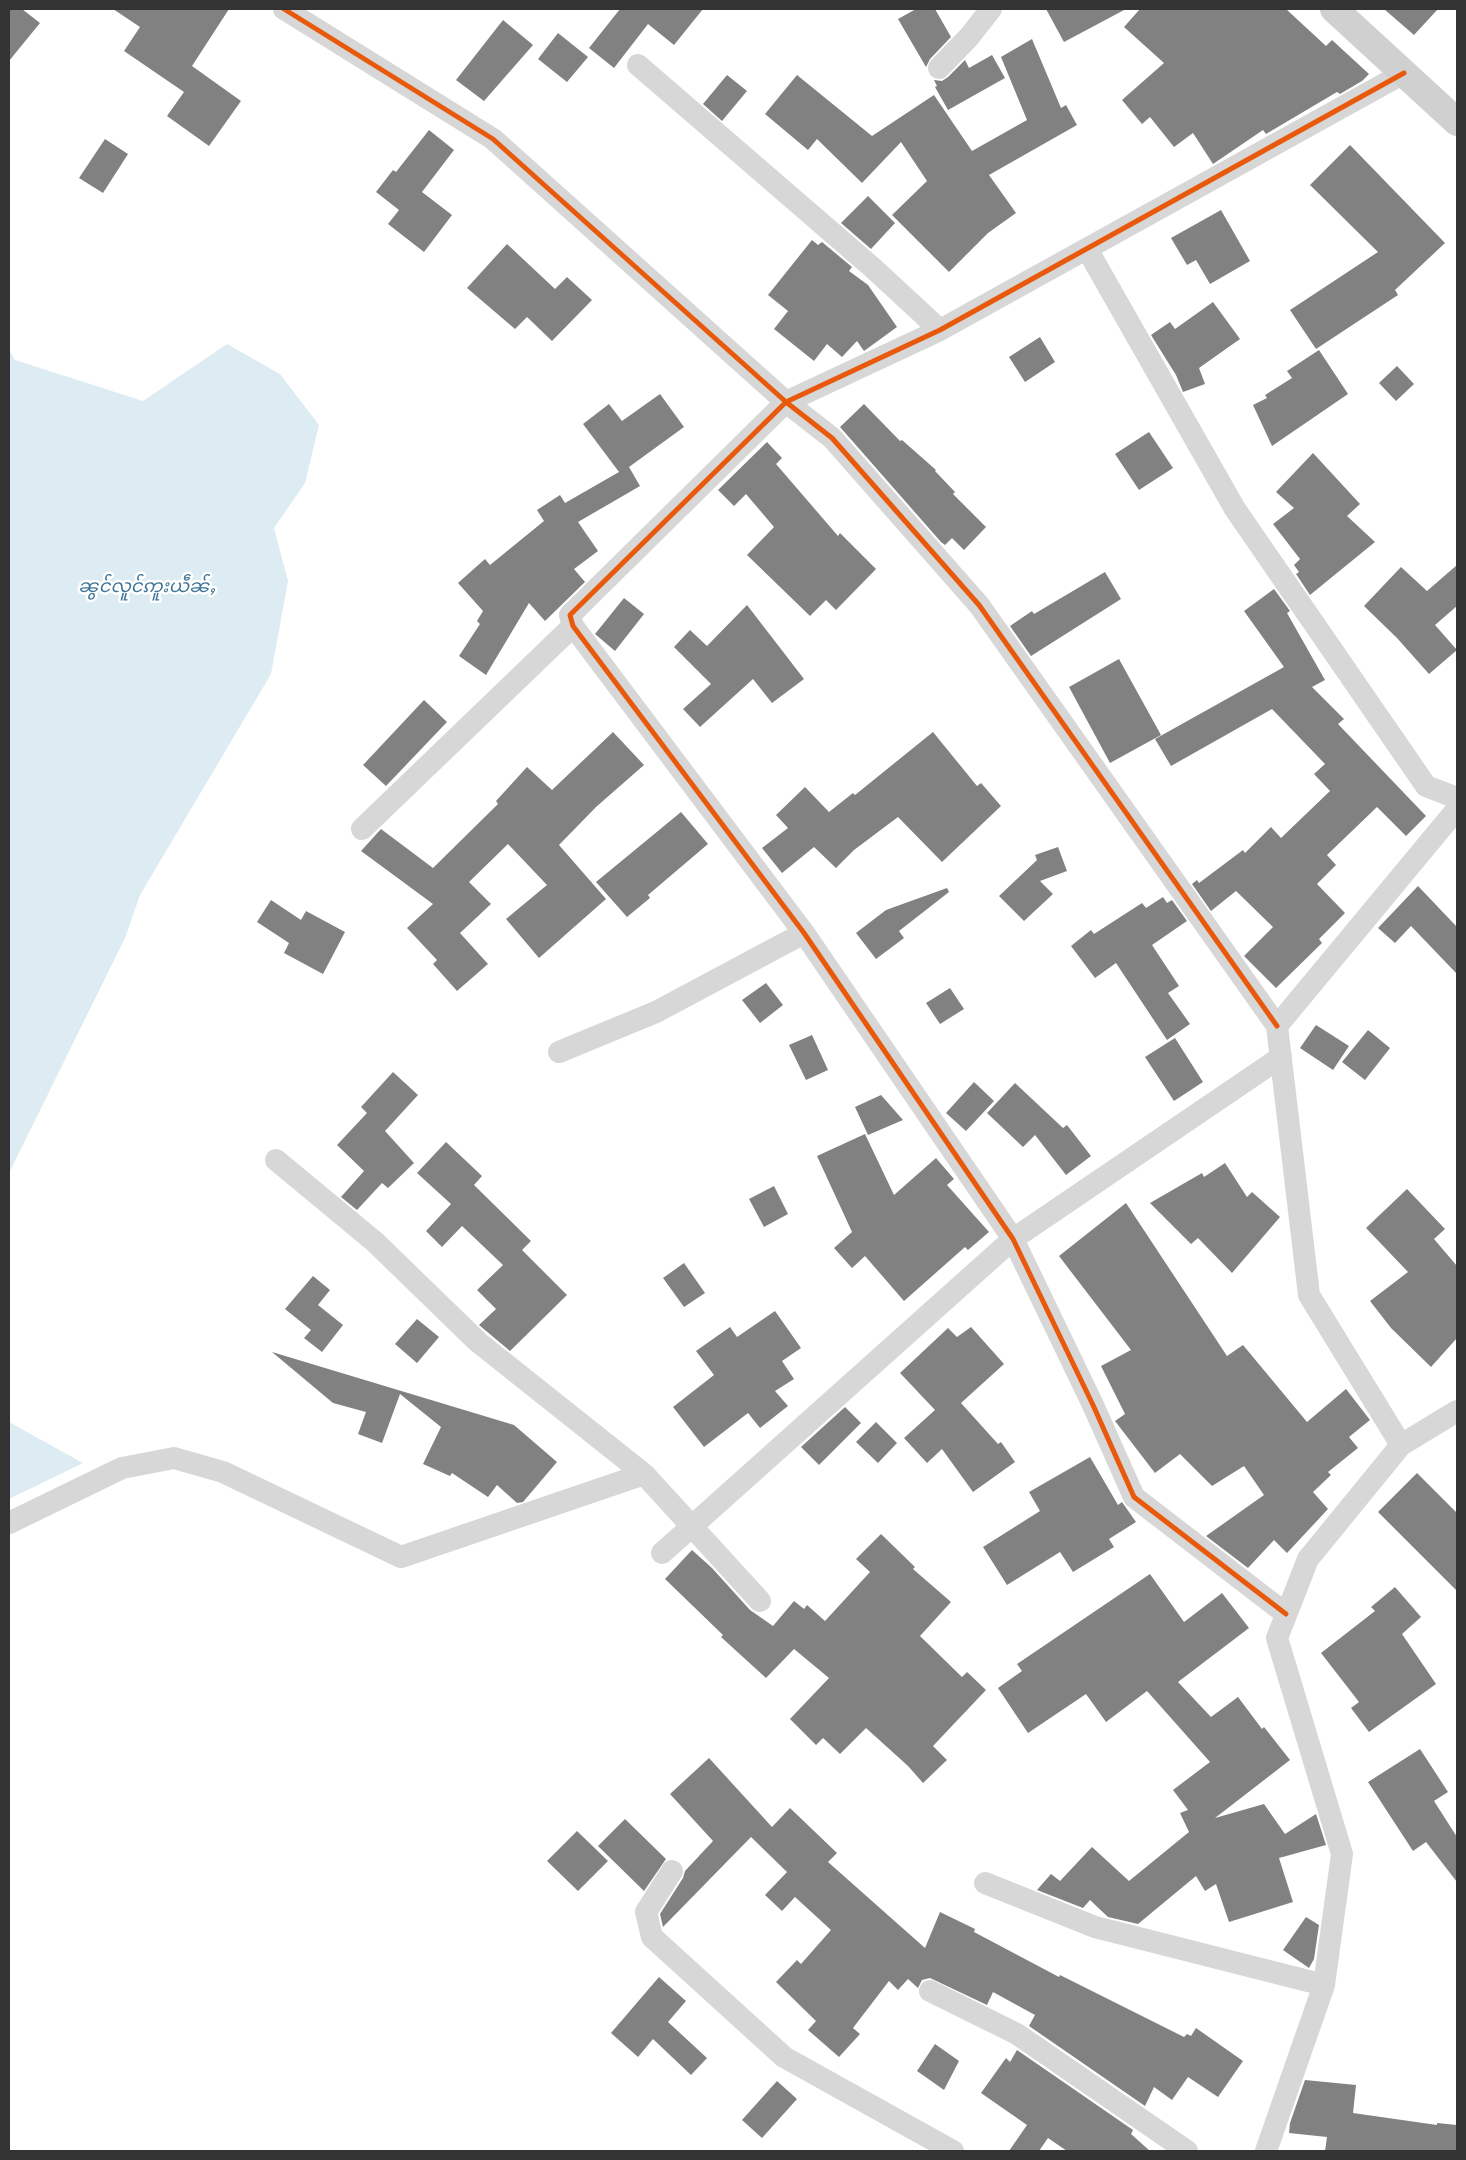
<!DOCTYPE html>
<html>
<head>
<meta charset="utf-8">
<style>
	body { margin:0 }
	#map { position:relative; width:1466px; height:2160px; overflow:hidden; background:#fff; font-family:Barlow,sans-serif }
	canvas { display:block }
	.frame { position:absolute; inset:0; border:10px solid #333; pointer-events:none }
</style>
</head>
<body>
<div id="map">
<canvas width="1466" height="2160"></canvas>
<div class="frame"></div>
</div>
<script>
const g = document.querySelector('canvas').getContext('2d');
g.lineJoin = 'round';
function fillPath(path, color) {
  g.fillStyle = color;
  g.fill(path, 'evenodd');
}
function trace(path, color, width, dash) {
  g.strokeStyle = color;
  g.lineWidth = width;
  g.lineCap = dash ? 'butt' : 'round';
  g.setLineDash(dash || []);
  g.stroke(path);
}
function write(font, color, halo, rows, align = 'center') {
  g.font = font + ' Barlow,"Noto Sans Myanmar",sans-serif';
  g.lineWidth = 5;
  g.setLineDash([]);
  g.textBaseline = 'middle';
  g.strokeStyle = halo;
  g.fillStyle = color;
  for (const [text, x, y, turn = 0] of rows) {
    g.save();
    g.translate(x, y);
    g.rotate((+turn || 0) * Math.PI / 180);
    g.textAlign = isNaN(turn) ? turn : align;
    if (halo) g.strokeText(text, 0, 0);
    g.fillText(text, 0, 0);
    g.restore();
  }
}
const water = new Path2D(`
	M 227,344 L 280,374 L 319,425 L 305,483 L 274,528 L 288,581 L 271,674 L 140,895 L 125,938 L 9,1173 L 9,350 L 15,360 L 143,401 Z
	M 9,1422 L 83,1463 L 9,1499 Z`);
const building = new Path2D(`
	M 9,9 L 22,9 L 40,23 L 9,61 Z
	M 113,9 L 229,9 L 192,66 L 241,101 L 209,146 L 167,116 L 184,92 L 124,51 L 140,27 Z
	M 620,9 L 703,9 L 674,45 L 648,24 L 614,68 L 589,48 Z
	M 916,9 L 935,9 L 951,37 L 930,59 L 926,67 L 898,19 Z
	M 1046,9 L 1126,9 L 1064,42 Z
	M 1140,9 L 1286,9 L 1326,46 L 1332,40 L 1369,74 L 1362,81 L 1340,94 L 1337,92 L 1266,134 L 1263,130 L 1213,164 L 1193,133 L 1174,147 L 1150,117 L 1142,124 L 1122,100 L 1164,63 L 1124,27 Z
	M 1384,9 L 1438,9 L 1414,35 Z
	M 503,20 L 533,45 L 484,101 L 456,80 Z
	M 558,33 L 588,57 L 567,82 L 538,59 Z
	M 1032,39 L 1061,108 L 1066,105 L 1077,125 L 989,175 L 1016,213 L 988,233 L 949,272 L 892,215 L 927,181 L 901,142 L 862,183 L 817,139 L 808,150 L 765,114 L 797,75 L 872,136 L 934,95 L 972,151 L 1027,120 L 1001,57 Z
	M 992,55 L 1005,78 L 948,110 L 935,87 L 937,86 L 934,80 L 942,81 L 948,77 L 965,60 L 969,68 Z
	M 727,75 L 747,91 L 722,121 L 703,104 Z
	M 429,130 L 454,150 L 422,192 L 452,215 L 424,252 L 388,224 L 399,210 L 376,192 L 393,170 L 396,172 Z
	M 105,139 L 128,154 L 103,193 L 79,178 Z
	M 1350,145 L 1445,243 L 1395,290 L 1398,295 L 1316,349 L 1290,310 L 1378,252 L 1310,185 Z
	M 868,196 L 895,223 L 871,249 L 841,223 Z
	M 1221,210 L 1250,261 L 1210,284 L 1196,260 L 1187,265 L 1171,238 Z
	M 812,240 L 818,245 L 822,242 L 852,267 L 849,271 L 868,285 L 897,327 L 864,351 L 857,341 L 842,357 L 827,344 L 814,361 L 774,329 L 788,311 L 768,295 Z
	M 507,244 L 555,289 L 567,277 L 592,300 L 552,341 L 527,317 L 515,329 L 467,288 Z
	M 1213,302 L 1240,339 L 1199,368 L 1205,384 L 1183,392 L 1176,375 L 1151,335 L 1170,322 L 1175,329 Z
	M 1040,337 L 1055,362 L 1025,382 L 1009,357 Z
	M 1319,350 L 1348,394 L 1272,446 L 1253,405 L 1267,398 L 1265,395 L 1292,378 L 1287,371 Z
	M 1397,366 L 1414,384 L 1396,401 L 1379,383 Z
	M 660,394 L 684,427 L 629,467 L 640,486 L 578,522 L 598,551 L 574,569 L 585,582 L 545,621 L 529,603 L 486,675 L 459,656 L 480,624 L 477,621 L 483,611 L 458,583 L 485,559 L 490,565 L 544,521 L 537,510 L 560,495 L 565,503 L 619,472 L 583,424 L 609,404 L 622,421 Z
	M 864,404 L 900,441 L 902,440 L 936,470 L 935,471 L 955,492 L 953,494 L 986,527 L 964,550 L 952,538 L 945,545 L 941,542 L 840,427 Z
	M 1149,432 L 1173,468 L 1139,490 L 1115,454 Z
	M 767,442 L 782,458 L 776,464 L 838,536 L 840,533 L 876,569 L 836,610 L 826,600 L 810,616 L 747,555 L 774,527 L 746,494 L 734,506 L 718,490 Z
	M 1313,453 L 1360,504 L 1347,516 L 1375,542 L 1310,595 L 1296,574 L 1299,572 L 1294,565 L 1300,559 L 1273,524 L 1294,508 L 1276,492 Z
	M 1457,565 L 1457,606 L 1435,625 L 1457,650 L 1429,674 L 1397,638 L 1364,606 L 1401,567 L 1427,591 Z
	M 1105,572 L 1121,599 L 1031,656 L 1010,626 L 1032,611 L 1034,614 Z
	M 1274,589 L 1290,611 L 1287,613 L 1325,680 L 1312,687 L 1344,719 L 1338,724 L 1426,816 L 1406,836 L 1377,807 L 1327,855 L 1336,865 L 1317,884 L 1345,913 L 1319,939 L 1322,943 L 1276,988 L 1244,956 L 1273,927 L 1236,891 L 1211,911 L 1192,884 L 1197,880 L 1199,883 L 1243,850 L 1245,853 L 1271,827 L 1281,838 L 1330,791 L 1314,774 L 1325,764 L 1272,709 L 1171,766 L 1155,739 L 1284,667 L 1244,611 Z
	M 624,598 L 644,614 L 615,651 L 595,634 Z
	M 747,605 L 804,679 L 772,703 L 753,679 L 700,727 L 683,709 L 711,684 L 674,647 L 690,630 L 707,646 Z
	M 1119,659 L 1161,735 L 1110,763 L 1069,687 Z
	M 424,700 L 447,722 L 386,786 L 363,765 Z
	M 613,732 L 644,765 L 596,807 L 559,845 L 606,899 L 539,958 L 506,919 L 547,885 L 508,844 L 469,882 L 491,904 L 460,933 L 488,964 L 457,991 L 433,964 L 437,960 L 407,928 L 433,904 L 361,851 L 381,829 L 433,868 L 498,804 L 496,801 L 527,767 L 552,790 Z
	M 933,732 L 977,786 L 981,783 L 1001,806 L 942,862 L 898,817 L 854,850 L 836,868 L 814,847 L 782,873 L 762,848 L 788,828 L 776,815 L 805,787 L 829,812 L 853,793 L 855,795 Z
	M 681,812 L 708,844 L 648,895 L 650,898 L 627,917 L 596,882 Z
	M 1058,847 L 1067,871 L 1040,881 L 1053,894 L 1024,921 L 999,896 L 1037,860 L 1035,855 Z
	M 1418,886 L 1457,927 L 1457,974 L 1411,926 L 1395,943 L 1378,928 Z
	M 947,888 L 949,892 L 899,931 L 904,938 L 876,959 L 856,933 L 886,910 Z
	M 1163,897 L 1167,903 L 1172,900 L 1187,921 L 1152,945 L 1179,986 L 1168,993 L 1190,1024 L 1167,1040 L 1116,963 L 1095,978 L 1071,946 L 1091,930 L 1094,934 L 1142,903 L 1146,908 Z
	M 271,900 L 301,920 L 306,911 L 345,932 L 323,974 L 284,953 L 289,943 L 257,922 Z
	M 766,983 L 783,1005 L 760,1023 L 742,1000 Z
	M 950,988 L 964,1009 L 940,1024 L 926,1003 Z
	M 1316,1025 L 1349,1046 L 1333,1070 L 1300,1048 Z
	M 1368,1030 L 1390,1048 L 1365,1080 L 1342,1062 Z
	M 812,1035 L 828,1070 L 806,1080 L 789,1045 Z
	M 1175,1038 L 1203,1082 L 1174,1101 L 1145,1057 Z
	M 393,1072 L 418,1095 L 385,1131 L 414,1163 L 388,1188 L 382,1183 L 357,1210 L 341,1197 L 364,1171 L 337,1145 L 367,1113 L 361,1107 Z
	M 974,1082 L 994,1101 L 966,1131 L 946,1113 Z
	M 1015,1083 L 1063,1128 L 1067,1125 L 1091,1156 L 1066,1175 L 1035,1135 L 1023,1147 L 987,1113 Z
	M 881,1095 L 903,1120 L 868,1135 L 855,1107 Z
	M 865,1134 L 894,1195 L 936,1158 L 954,1179 L 947,1185 L 989,1232 L 968,1250 L 965,1247 L 904,1301 L 865,1256 L 852,1268 L 834,1248 L 852,1232 L 817,1156 Z
	M 446,1142 L 482,1176 L 474,1185 L 531,1241 L 522,1250 L 567,1295 L 510,1351 L 479,1325 L 496,1309 L 477,1290 L 503,1265 L 462,1226 L 442,1247 L 426,1231 L 451,1204 L 417,1173 Z
	M 1225,1163 L 1247,1197 L 1252,1192 L 1280,1217 L 1232,1273 L 1198,1238 L 1191,1244 L 1150,1203 L 1202,1173 L 1204,1177 Z
	M 774,1186 L 788,1214 L 764,1227 L 749,1199 Z
	M 1407,1189 L 1445,1229 L 1434,1239 L 1457,1266 L 1457,1338 L 1431,1367 L 1391,1328 L 1370,1301 L 1408,1272 L 1366,1228 Z
	M 1126,1203 L 1227,1356 L 1243,1345 L 1307,1422 L 1346,1389 L 1370,1420 L 1349,1437 L 1358,1448 L 1328,1472 L 1331,1475 L 1313,1492 L 1328,1509 L 1287,1553 L 1274,1540 L 1248,1568 L 1206,1536 L 1264,1495 L 1244,1466 L 1212,1486 L 1180,1454 L 1155,1473 L 1115,1421 L 1125,1414 L 1101,1366 L 1131,1350 L 1059,1256 Z
	M 684,1263 L 705,1293 L 684,1307 L 663,1278 Z
	M 313,1276 L 330,1290 L 318,1305 L 343,1325 L 322,1352 L 304,1338 L 311,1330 L 285,1309 Z
	M 775,1311 L 801,1348 L 782,1361 L 794,1379 L 775,1391 L 788,1406 L 760,1428 L 748,1413 L 704,1447 L 673,1407 L 714,1375 L 696,1351 L 730,1327 L 737,1337 Z
	M 417,1319 L 439,1337 L 417,1363 L 395,1344 Z
	M 971,1327 L 1004,1364 L 961,1403 L 998,1444 L 1001,1442 L 1015,1462 L 973,1492 L 942,1449 L 927,1463 L 904,1438 L 935,1410 L 900,1373 L 948,1328 L 957,1337 Z
	M 272,1352 L 514,1425 L 557,1462 L 523,1502 L 517,1503 L 497,1485 L 488,1497 L 452,1473 L 450,1476 L 423,1464 L 441,1427 L 400,1394 L 382,1443 L 358,1434 L 366,1412 L 333,1403 Z
	M 845,1407 L 861,1423 L 819,1465 L 801,1447 Z
	M 876,1422 L 897,1443 L 878,1463 L 856,1442 Z
	M 1090,1457 L 1118,1505 L 1122,1502 L 1136,1522 L 1109,1539 L 1114,1547 L 1073,1572 L 1060,1552 L 1007,1585 L 983,1547 L 1040,1511 L 1029,1492 Z
	M 1417,1473 L 1457,1513 L 1457,1591 L 1378,1512 Z
	M 881,1534 L 915,1567 L 913,1569 L 951,1602 L 920,1636 L 962,1677 L 967,1672 L 986,1690 L 933,1746 L 947,1760 L 923,1783 L 908,1766 L 866,1728 L 840,1754 L 823,1738 L 816,1745 L 790,1719 L 829,1678 L 794,1649 L 766,1678 L 721,1637 L 723,1635 L 665,1579 L 692,1550 L 712,1568 L 750,1610 L 773,1626 L 794,1601 L 804,1609 L 807,1605 L 825,1621 L 870,1572 L 856,1559 Z
	M 1150,1574 L 1184,1622 L 1222,1593 L 1249,1628 L 1178,1682 L 1211,1717 L 1238,1697 L 1262,1729 L 1264,1727 L 1290,1760 L 1215,1818 L 1264,1804 L 1285,1834 L 1316,1814 L 1326,1845 L 1279,1858 L 1293,1902 L 1229,1922 L 1216,1884 L 1205,1891 L 1196,1876 L 1138,1924 L 1108,1917 L 1090,1900 L 1083,1908 L 1037,1890 L 1051,1874 L 1060,1881 L 1092,1847 L 1129,1881 L 1189,1832 L 1180,1813 L 1188,1810 L 1173,1790 L 1210,1762 L 1147,1691 L 1106,1722 L 1086,1694 L 1028,1733 L 998,1688 L 1022,1671 L 1017,1664 Z
	M 1395,1587 L 1421,1617 L 1402,1634 L 1436,1684 L 1369,1732 L 1351,1708 L 1359,1702 L 1321,1653 L 1375,1611 L 1371,1607 Z
	M 1420,1749 L 1448,1792 L 1434,1801 L 1457,1837 L 1457,1882 L 1426,1842 L 1413,1851 L 1368,1782 Z
	M 709,1758 L 772,1827 L 790,1808 L 837,1853 L 828,1862 L 925,1948 L 940,1912 L 975,1929 L 974,1932 L 1059,1977 L 1060,1975 L 1184,2037 L 1187,2034 L 1191,2036 L 1196,2028 L 1243,2061 L 1218,2097 L 1188,2077 L 1172,2100 L 1154,2087 L 1145,2106 L 1029,2026 L 1035,2015 L 993,1992 L 987,2005 L 930,1978 L 922,1980 L 918,1988 L 908,1979 L 898,1990 L 889,1981 L 853,2028 L 860,2034 L 839,2057 L 808,2030 L 816,2021 L 776,1982 L 797,1960 L 801,1964 L 831,1930 L 795,1897 L 782,1911 L 765,1895 L 787,1872 L 751,1837 L 663,1927 L 660,1914 L 683,1878 L 685,1871 L 713,1841 L 670,1794 Z
	M 625,1819 L 666,1859 L 644,1891 L 598,1846 Z
	M 577,1831 L 608,1861 L 578,1891 L 547,1861 Z
	M 1306,1917 L 1319,1925 L 1314,1959 L 1309,1968 L 1283,1950 Z
	M 659,1977 L 686,2001 L 668,2022 L 707,2058 L 691,2075 L 653,2039 L 638,2057 L 611,2033 Z
	M 935,2044 L 959,2061 L 944,2090 L 917,2071 Z
	M 1017,2050 L 1133,2130 L 1131,2134 L 1150,2151 L 1067,2151 L 1048,2138 L 1039,2151 L 1009,2151 L 1027,2125 L 981,2093 L 1006,2058 L 1010,2062 Z
	M 1305,2080 L 1356,2085 L 1353,2113 L 1437,2125 L 1437,2123 L 1457,2125 L 1457,2151 L 1325,2151 L 1327,2137 L 1289,2133 L 1290,2123 Z
	M 777,2081 L 797,2099 L 762,2138 L 742,2120 Z`);
const street = new Path2D(`
	M 284,9 L 493,139 L 786,402 L 832,438 L 979,605 L 1277,1026
	M 638,65 L 873,268 L 940,330
	M 939,68 L 969,37 L 991,9
	M 1087,249 L 1235,509 L 1426,786 L 1457,798
	M 362,829 L 573,626
	M 559,1052 L 656,1012 L 804,933
	M 276,1160 L 375,1242 L 478,1342 L 644,1474 L 760,1601
	M 1401,1445 L 1309,1295 L 1277,1026 L 1457,809
	M 9,1523 L 122,1468 L 174,1458 L 223,1472 L 401,1557 L 644,1474
	M 662,1553 L 1013,1239 L 1281,1057
	M 1286,1614 L 1134,1497 L 1093,1405 L 1013,1239 L 804,933 L 573,626 L 570,615 L 786,402 L 940,330 L 1404,73
	M 672,1871 L 646,1912 L 652,1937 L 784,2057 L 953,2151
	M 985,1883 L 1095,1927 L 1324,1985
	M 930,1991 L 1017,2034 L 1187,2151
	M 1266,2151 L 1324,1985 L 1342,1854 L 1277,1638 L 1308,1559 L 1401,1445 L 1457,1411`);
const secondary = new Path2D(`
	M 1334,9 L 1457,122`);
const cycleway = new Path2D(`
	M 284,9 L 493,139 L 786,402 L 832,438 L 979,605 L 1277,1026
	M 1286,1614 L 1134,1497 L 1093,1405 L 1013,1239 L 804,933 L 573,626 L 570,615 L 786,402 L 940,330 L 1404,73`);
const waterNames = [
	["ၼွင်လူင်ဢူးယဵၼ်ႇ",147,586]
];
fillPath(water, '#ddebf3');
fillPath(building, '#818181');
trace(street, '#d7d7d7', 22);
trace(secondary, '#d0d0d0', 28);
trace(cycleway, '#e8590c', 5);
write('italic 18px', '#3f7597', '#fff', waterNames);
</script>
</body>
</html>
